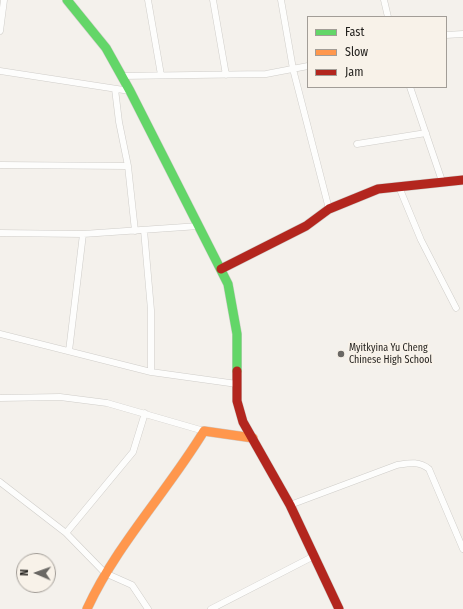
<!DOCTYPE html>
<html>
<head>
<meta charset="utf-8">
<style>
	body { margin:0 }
	#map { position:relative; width:463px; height:609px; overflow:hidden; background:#f4f1ec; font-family:"Fira Sans Condensed",sans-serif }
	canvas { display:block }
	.legend { position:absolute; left:307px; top:16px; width:140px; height:72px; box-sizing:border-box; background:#f8f2e9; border:1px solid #a29d97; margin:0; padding:5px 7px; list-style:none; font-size:12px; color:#201e1b }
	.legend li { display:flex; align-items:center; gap:8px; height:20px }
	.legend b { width:20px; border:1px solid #a29d97 }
	.north { position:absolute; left:16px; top:553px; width:40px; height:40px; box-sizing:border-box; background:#f8f2e9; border:1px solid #a29d97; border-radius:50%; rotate:272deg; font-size:11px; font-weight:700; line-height:16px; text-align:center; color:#201e1b }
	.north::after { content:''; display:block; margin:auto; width:14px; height:18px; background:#6a6864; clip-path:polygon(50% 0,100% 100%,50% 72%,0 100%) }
</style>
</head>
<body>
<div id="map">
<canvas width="463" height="609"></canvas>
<ul class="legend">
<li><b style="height:5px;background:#63d668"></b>Fast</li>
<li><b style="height:5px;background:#ff974d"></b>Slow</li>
<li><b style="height:5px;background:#b3261e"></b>Jam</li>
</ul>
<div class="north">N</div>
</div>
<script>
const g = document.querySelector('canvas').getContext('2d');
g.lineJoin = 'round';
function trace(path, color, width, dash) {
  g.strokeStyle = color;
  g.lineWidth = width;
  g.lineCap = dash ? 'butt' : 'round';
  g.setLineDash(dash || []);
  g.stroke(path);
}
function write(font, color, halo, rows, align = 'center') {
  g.font = font + ' "Fira Sans Condensed",sans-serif';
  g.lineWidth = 4;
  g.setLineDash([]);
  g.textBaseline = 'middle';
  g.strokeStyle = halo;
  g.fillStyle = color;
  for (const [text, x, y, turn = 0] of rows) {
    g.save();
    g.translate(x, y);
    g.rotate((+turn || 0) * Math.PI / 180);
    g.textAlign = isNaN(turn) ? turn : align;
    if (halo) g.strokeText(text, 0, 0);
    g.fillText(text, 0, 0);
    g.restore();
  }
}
const street = new Path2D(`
	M 148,0 L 161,75
	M 213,0 L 226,75
	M 281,0 L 293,69 L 329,209
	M 384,0 L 388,17
	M 0,31 L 4,0
	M 446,35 L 463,34
	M 0,71 L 130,91
	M 121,76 L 266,74 L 308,66
	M 410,87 L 442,181
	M 115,89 L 119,122 L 128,166 L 135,231
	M 357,144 L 426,133
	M 0,165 L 128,166
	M 399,187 L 421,240 L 456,308
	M 144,230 L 151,310 L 151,372
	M 0,233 L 83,234 L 199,226
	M 0,334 L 151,372 L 237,384
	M 69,351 L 83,234
	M 0,398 L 60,397 L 107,403 L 204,431
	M 0,482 L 66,533 L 105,573 L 132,585 L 148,609
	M 290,505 L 397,465 C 410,463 419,461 429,469 L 463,549
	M 66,533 L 133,452 L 145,413
	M 211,609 L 314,556`);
const fast = new Path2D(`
	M 67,0 L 106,48 L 130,91 L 228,284 L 237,334 L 237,371`);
const slow = new Path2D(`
	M 87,609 C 117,544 167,492 204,431 L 253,438`);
const jam = new Path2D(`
	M 221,269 L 306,226 L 329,209 L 378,189 L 463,180
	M 237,371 L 237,401 L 243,422 L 290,505 L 339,609`);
const markers = [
	[341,354,4,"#6a6864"]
];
const poiNames = [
	["Myitkyina Yu Cheng",349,348],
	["Chinese High School",349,360]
];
trace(street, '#cfcdc9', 7);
trace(fast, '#cfcdc9', 10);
trace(slow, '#cfcdc9', 10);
trace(jam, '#cfcdc9', 10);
trace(street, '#fdfdfc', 6);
trace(fast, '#63d668', 9);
trace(slow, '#ff974d', 9);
trace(jam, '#b3261e', 9);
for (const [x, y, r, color] of markers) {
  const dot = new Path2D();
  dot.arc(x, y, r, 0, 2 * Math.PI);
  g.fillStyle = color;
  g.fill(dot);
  trace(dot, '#f8f2e9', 1.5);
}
write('10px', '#201e1b', '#f8f2e9', poiNames, 'left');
</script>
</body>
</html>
